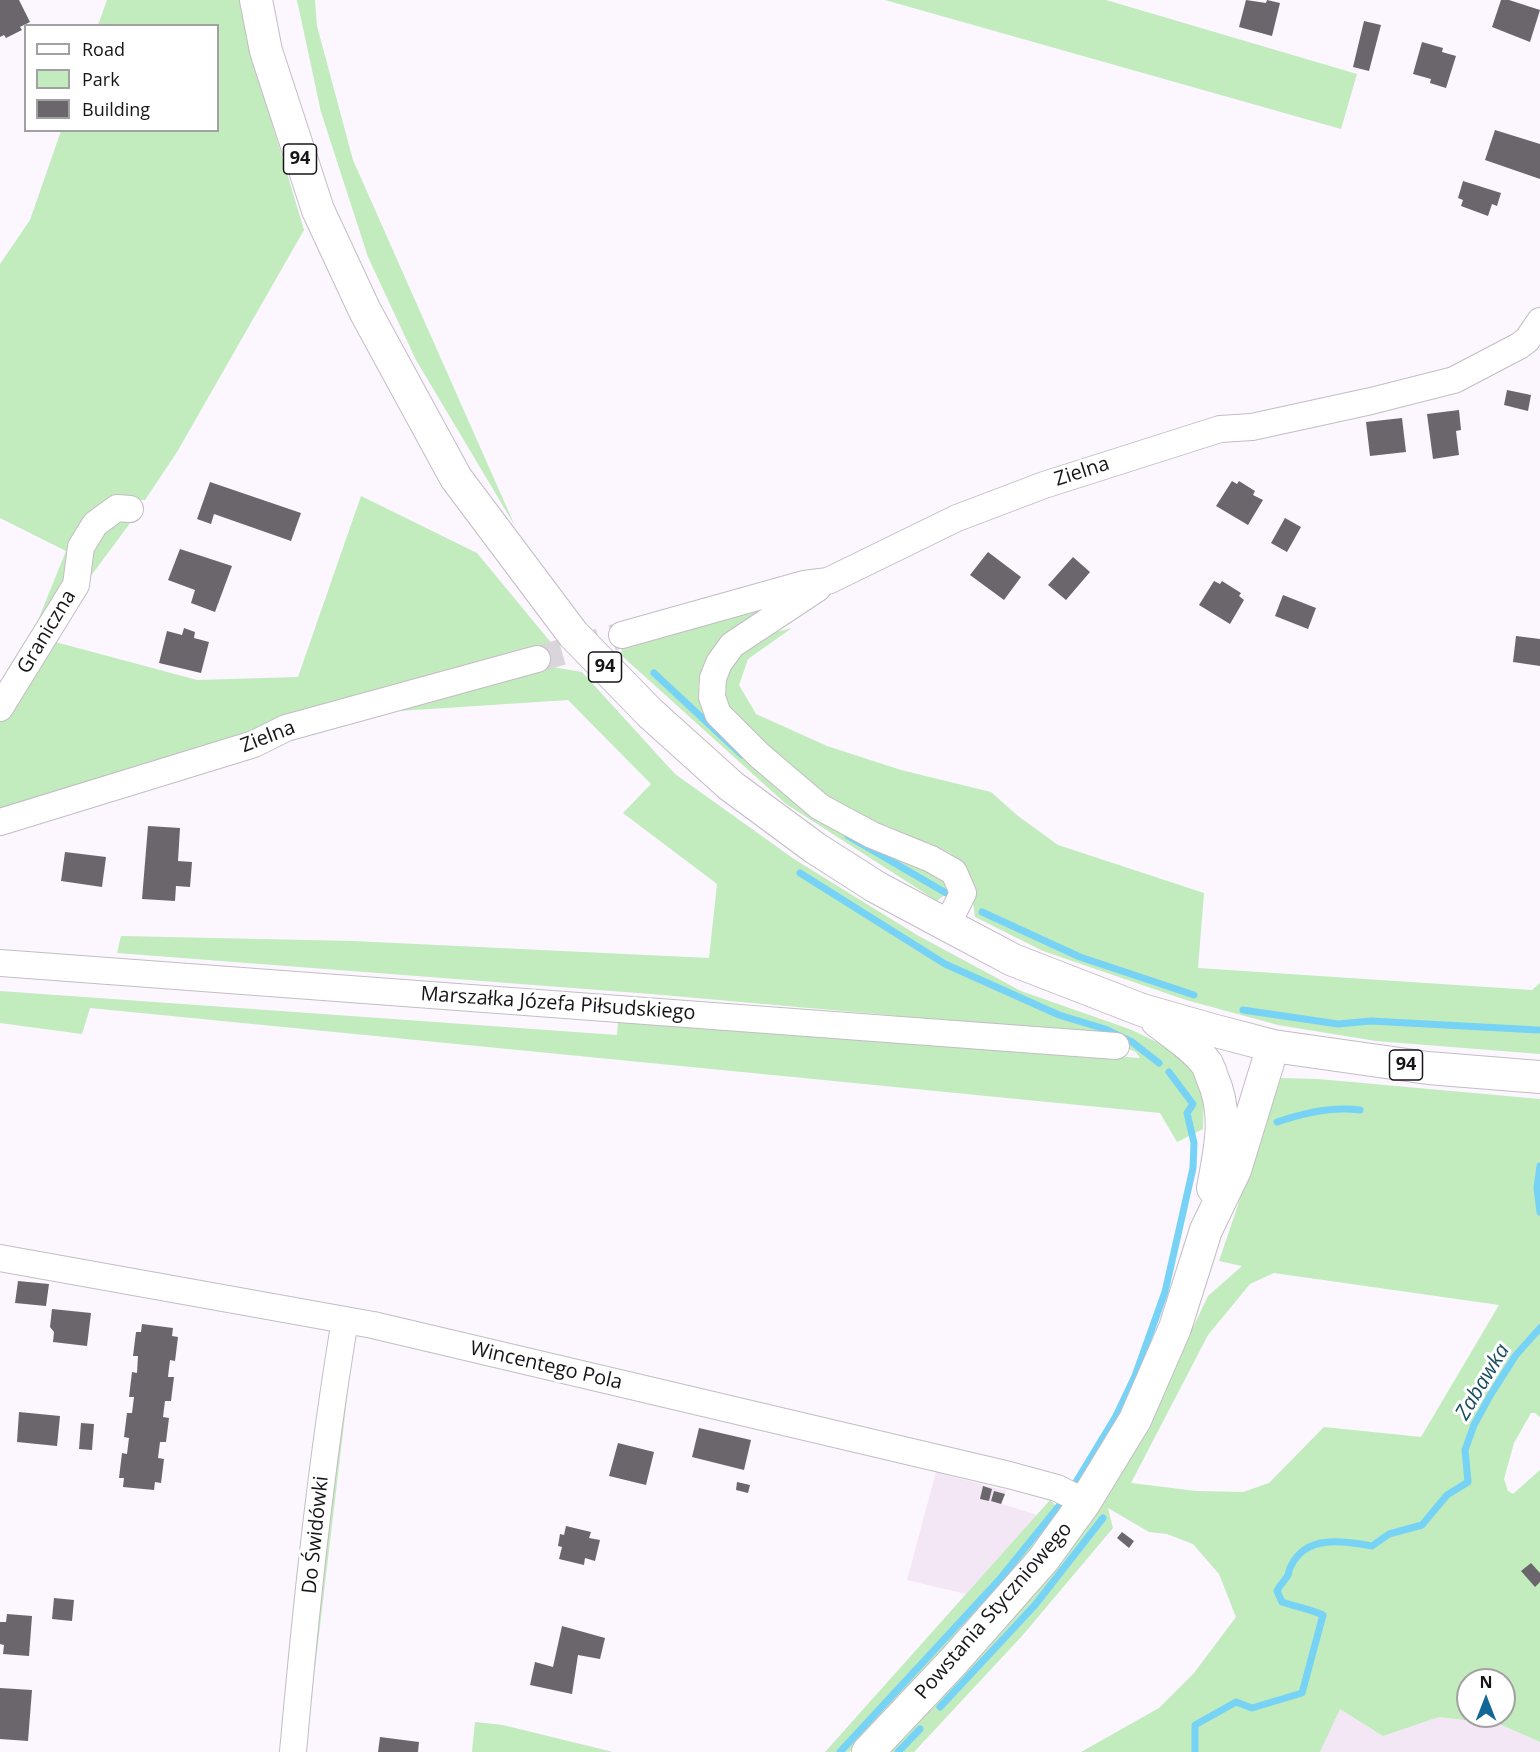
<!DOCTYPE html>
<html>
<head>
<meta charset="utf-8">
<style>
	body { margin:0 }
	#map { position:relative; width:1540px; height:1752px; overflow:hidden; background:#fcf6fe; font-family:"Open Sans",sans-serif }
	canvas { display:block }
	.legend { position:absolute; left:24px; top:24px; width:195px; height:108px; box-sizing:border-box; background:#fff; border:2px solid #a2a1a2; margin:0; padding:8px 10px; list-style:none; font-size:18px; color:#171517 }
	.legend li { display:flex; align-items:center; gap:12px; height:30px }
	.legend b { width:30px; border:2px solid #a2a1a2 }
	.north { position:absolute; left:1456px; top:1668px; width:60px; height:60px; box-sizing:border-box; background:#fff; border:2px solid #a2a1a2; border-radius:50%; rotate:0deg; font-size:16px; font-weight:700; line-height:24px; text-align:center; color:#171517 }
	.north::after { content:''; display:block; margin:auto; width:21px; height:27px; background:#136698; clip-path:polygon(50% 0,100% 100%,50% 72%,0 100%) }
</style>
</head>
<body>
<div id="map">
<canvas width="1540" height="1752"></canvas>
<ul class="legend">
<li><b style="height:8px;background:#fff"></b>Road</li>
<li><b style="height:16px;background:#c2ebbe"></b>Park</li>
<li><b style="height:16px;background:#6b666c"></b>Building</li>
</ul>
<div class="north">N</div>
</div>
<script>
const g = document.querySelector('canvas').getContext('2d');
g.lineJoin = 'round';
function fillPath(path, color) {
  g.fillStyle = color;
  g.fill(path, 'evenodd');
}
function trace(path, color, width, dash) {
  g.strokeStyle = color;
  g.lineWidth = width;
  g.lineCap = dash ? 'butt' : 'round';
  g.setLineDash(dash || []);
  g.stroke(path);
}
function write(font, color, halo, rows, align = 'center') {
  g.font = font + ' "Open Sans",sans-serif';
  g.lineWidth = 6;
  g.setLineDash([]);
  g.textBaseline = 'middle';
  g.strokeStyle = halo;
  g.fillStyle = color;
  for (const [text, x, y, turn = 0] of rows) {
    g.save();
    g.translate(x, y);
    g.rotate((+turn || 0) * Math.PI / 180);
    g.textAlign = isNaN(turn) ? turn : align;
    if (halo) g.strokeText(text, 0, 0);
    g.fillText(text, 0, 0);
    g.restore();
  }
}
const built = new Path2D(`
	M 936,1472 L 1006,1491 L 1002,1504 L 1037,1515 L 966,1594 L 907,1580 Z
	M 1339,1708 L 1383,1736 L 1439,1717 L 1499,1724 L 1540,1742 L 1540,1752 L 1320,1752 Z`);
const green = new Path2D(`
	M 107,0 L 240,0 L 249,46 L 304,230 L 177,452 L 145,500 L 106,500 L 89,516 L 65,580 L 32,635 L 66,551 L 0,518 L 0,264 L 30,220 L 61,131 L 218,130 L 218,26 L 98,25 Z
	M 297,0 L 315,0 L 317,26 L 353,160 L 515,526 L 416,360 L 368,257 L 321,112 Z
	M 885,0 L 1106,0 L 1357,74 L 1341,129 Z
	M 361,496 L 477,553 L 553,645 L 342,705 L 295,712 L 249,736 L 0,815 L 0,717 L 48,640 L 197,680 L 298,677 Z
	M 136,515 L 79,592 L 84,562 L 103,523 Z
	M 787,600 L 711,658 L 698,686 L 711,717 L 793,796 L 943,874 L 952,889 L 937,901 L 786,804 L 621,655 L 622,644 Z
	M 792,628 L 748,659 L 739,685 L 756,714 L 827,746 L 901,770 L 991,792 L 1018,816 L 1058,845 L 1204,893 L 1198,968 L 1532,990 L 1540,983 L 1540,1054 L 1376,1041 L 1278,1025 L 1186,1000 L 1043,951 L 975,917 L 970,881 L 950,853 L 816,796 L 726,706 L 722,682 L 732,658 L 760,636 Z
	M 551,659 L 552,667 L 582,672 L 675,774 L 794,859 L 917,935 L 1021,991 L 1132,1030 L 1183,1055 L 1204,1080 L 1203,1129 L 1177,1142 L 1160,1113 L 90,1008 L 82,1034 L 0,1023 L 0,991 L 617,1035 L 618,1021 L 1140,1058 L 1136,1052 L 1091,1033 L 651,994 L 117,953 L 121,936 L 353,941 L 709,958 L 717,884 L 623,813 L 651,784 L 568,700 L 384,712 L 382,706 Z
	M 1281,1078 L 1318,1079 L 1540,1099 L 1540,1417 L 1535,1413 L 1531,1413 L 1514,1443 L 1504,1479 L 1508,1491 L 1513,1494 L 1540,1470 L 1540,1742 L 1499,1724 L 1439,1717 L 1383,1736 L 1340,1709 L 1320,1752 L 1081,1752 L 1159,1708 L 1194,1673 L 1236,1617 L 1219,1574 L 1193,1544 L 1167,1534 L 1149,1532 L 1108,1508 L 1113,1528 L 1022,1636 L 914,1752 L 887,1752 L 1084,1528 L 1116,1482 L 1153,1411 L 1208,1296 L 1242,1266 L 1219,1261 ZM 1274,1273 L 1499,1305 L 1421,1437 L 1324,1427 L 1269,1483 L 1243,1492 L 1196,1491 L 1131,1483 L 1208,1335 L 1250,1284 ZM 1468,1680 L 1504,1680 L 1504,1716 L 1468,1716 Z
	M 355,1331 L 311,1702 L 304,1701 L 314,1582 Z
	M 1050,1500 L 1064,1513 L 983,1610 L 849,1752 L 825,1752 Z
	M 475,1722 L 503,1725 L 613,1752 L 472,1752 Z`);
const stream = new Path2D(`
	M 654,673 L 742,755
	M 848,836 L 946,893
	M 800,873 L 945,964 L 1059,1015 L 1105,1029 L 1132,1042 L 1159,1063
	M 982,912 L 1080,957 L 1194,995
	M 1243,1010 L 1338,1024 L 1371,1021 L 1538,1030
	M 1277,1122 C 1303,1113 1332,1106 1360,1110
	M 1540,1166 L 1537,1188 L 1540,1212
	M 1076,1482 L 1116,1416 L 1135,1376 L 1165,1292 L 1193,1168 L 1194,1143 L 1187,1113 L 1193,1104 L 1169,1072
	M 940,1707 L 1035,1605 L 1103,1518
	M 840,1752 L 999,1580 L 1059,1506
	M 898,1752 L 920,1729
	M 1195,1752 L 1195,1725 L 1236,1702 L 1252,1708 L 1302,1693 L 1323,1615 C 1310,1609 1296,1607 1282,1602 L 1277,1591 C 1280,1584 1285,1581 1288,1575 C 1289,1572 1289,1569 1291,1566 C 1306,1534 1344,1541 1372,1546 L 1389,1534 L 1422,1525 L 1447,1495 L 1468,1482 L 1465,1450 L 1474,1425 L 1491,1394 L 1516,1355 L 1540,1328`);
const building = new Path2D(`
	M 0,0 L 19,0 L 30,22 L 20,27 L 22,30 L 6,38 L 4,35 L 0,37 Z
	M 1246,0 L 1266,3 L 1267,0 L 1280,3 L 1272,36 L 1239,27 Z
	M 1501,0 L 1509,0 L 1540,10 L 1530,42 L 1492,27 Z
	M 1364,21 L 1381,25 L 1369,71 L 1353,67 Z
	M 1422,42 L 1443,48 L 1442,52 L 1456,56 L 1446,88 L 1430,83 L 1431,79 L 1413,74 Z
	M 1495,130 L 1540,144 L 1540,179 L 1485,160 Z
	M 1463,181 L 1501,193 L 1497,206 L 1492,204 L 1488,216 L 1461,206 L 1463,200 L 1458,198 Z
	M 1507,390 L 1531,395 L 1528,411 L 1504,405 Z
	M 1459,410 L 1461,430 L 1456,431 L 1459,455 L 1433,459 L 1427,414 Z
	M 1402,418 L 1406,452 L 1370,456 L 1366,422 Z
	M 1232,481 L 1237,484 L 1239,481 L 1255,491 L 1253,495 L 1263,500 L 1248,525 L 1216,506 Z
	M 210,482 L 301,513 L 291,541 L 214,514 L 211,524 L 197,519 Z
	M 1285,518 L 1301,527 L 1287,552 L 1271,543 Z
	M 180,549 L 232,566 L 215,612 L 191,603 L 195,590 L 168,580 Z
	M 988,552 L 1021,577 L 1004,600 L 970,575 Z
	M 1073,557 L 1090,572 L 1066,600 L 1048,585 Z
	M 1214,581 L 1220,584 L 1222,581 L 1241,593 L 1239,596 L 1244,600 L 1230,624 L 1199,605 Z
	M 1283,595 L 1316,608 L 1308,629 L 1275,616 Z
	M 184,628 L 195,632 L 194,638 L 209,642 L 201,673 L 159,663 L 167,631 L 182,635 Z
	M 1516,636 L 1540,639 L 1540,666 L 1513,662 Z
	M 148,826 L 180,828 L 178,861 L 192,862 L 190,887 L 176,886 L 175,901 L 142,899 Z
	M 65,852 L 106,857 L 102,887 L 61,881 Z
	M 18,1281 L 49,1284 L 46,1306 L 15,1303 Z
	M 52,1309 L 91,1313 L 87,1346 L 53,1342 L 54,1332 L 50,1327 Z
	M 142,1324 L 173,1328 L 172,1336 L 178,1337 L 175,1361 L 170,1360 L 169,1368 L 168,1377 L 174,1377 L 171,1401 L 165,1401 L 163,1417 L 169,1418 L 166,1442 L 160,1442 L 158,1458 L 164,1459 L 161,1483 L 155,1482 L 154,1490 L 123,1487 L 124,1478 L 119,1478 L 122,1453 L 127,1454 L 129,1438 L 124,1437 L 127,1413 L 132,1413 L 134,1397 L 129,1397 L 132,1372 L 137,1373 L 138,1356 L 133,1356 L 136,1332 L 141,1332 Z
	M 19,1412 L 60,1416 L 57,1446 L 17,1442 Z
	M 81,1423 L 94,1424 L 92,1450 L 79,1449 Z
	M 699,1428 L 751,1440 L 744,1470 L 692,1457 Z
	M 618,1443 L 654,1452 L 646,1485 L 609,1476 Z
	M 737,1482 L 750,1485 L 748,1493 L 736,1490 Z
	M 983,1486 L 992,1489 L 989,1501 L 980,1499 Z
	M 994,1491 L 1005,1494 L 1001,1504 L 991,1501 Z
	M 566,1526 L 591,1532 L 589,1538 L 600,1540 L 595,1561 L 585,1558 L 584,1565 L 559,1559 L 562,1547 L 558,1546 L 560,1534 L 564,1535 Z
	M 1122,1532 L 1134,1541 L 1129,1548 L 1117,1538 Z
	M 1531,1563 L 1540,1573 L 1540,1582 L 1535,1587 L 1521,1571 Z
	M 54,1598 L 74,1600 L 72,1621 L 52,1619 Z
	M 7,1614 L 32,1616 L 29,1656 L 3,1654 L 4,1645 L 0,1644 L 0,1622 L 6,1622 Z
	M 562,1626 L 605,1638 L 600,1659 L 578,1655 L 572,1694 L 530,1685 L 535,1662 L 553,1667 Z
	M 0,1688 L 32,1690 L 28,1741 L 0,1739 Z
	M 380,1737 L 419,1742 L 418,1752 L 378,1752 Z`);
const minorTunnel = new Path2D(`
	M 537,659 L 622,635`);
const minor = new Path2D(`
	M 818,588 L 732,645 L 719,663 L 713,678 L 712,697 L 718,714 L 759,755 L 820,807 L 872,835 L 931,859 L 954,872 L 963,893 L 947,925
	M 622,635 L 804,584 L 828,581 L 957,518 L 1044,485 L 1220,429 L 1252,427 L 1371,401 L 1454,380 L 1519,346 L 1527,340 L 1540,321
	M 0,708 L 76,585 L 81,547 L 95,524 L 117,508 L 130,509
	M 0,822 L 254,744 L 286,728 L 537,659
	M 0,963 L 1116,1046
	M 0,1258 L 373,1325 L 1009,1475 L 1057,1488 L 1085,1502
	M 293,1752 C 306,1608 321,1463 345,1320`);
const major = new Path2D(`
	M 256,0 L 266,51 L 318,210 L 365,311 L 456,478 L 573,634 L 650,713 L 731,786 L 815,848 L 876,887 L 947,925 L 1013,960 L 1142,1010 L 1212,1030 L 1273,1046 L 1428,1068 L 1540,1077
	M 1157,1021 C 1174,1034 1194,1047 1207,1064 C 1209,1068 1211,1073 1212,1077 C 1229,1115 1220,1149 1213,1188
	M 868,1752 L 953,1662 L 1043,1560 L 1085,1502 L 1135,1420 L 1175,1328 L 1206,1230 L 1235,1170 L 1273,1046`);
const shields = [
	[300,159,33],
	[605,667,33],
	[1406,1065,33]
];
const shieldNames = [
	["94",300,159],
	["94",605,667],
	["94",1406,1065]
];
const streetNames = [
	["Zielna",1082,472,-18],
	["Graniczna",47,632,-59],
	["Zielna",268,737,-21],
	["Marszałka Józefa Piłsudskiego",558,1004,4],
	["Wincentego Pola",546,1366,13],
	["Do Świdówki",316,1535,-84],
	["Powstania Styczniowego",994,1611,-49]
];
const waterNames = [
	["Zabawka",1483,1382,-59]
];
fillPath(built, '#f3e7f5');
fillPath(green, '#c2ebbe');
trace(stream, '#77d3f5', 7);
fillPath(building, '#6b666c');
trace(minorTunnel, '#dad4db', 26, [26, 13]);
trace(minor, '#c3bdc4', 28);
trace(major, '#c3bdc4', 34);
trace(minor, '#fff', 26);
trace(major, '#fff', 32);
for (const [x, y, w] of shields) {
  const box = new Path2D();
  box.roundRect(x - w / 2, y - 15, w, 30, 4.5);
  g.fillStyle = '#fff';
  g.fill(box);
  trace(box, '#171517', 1.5);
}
write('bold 18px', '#171517', null, shieldNames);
write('20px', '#171517', '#fff', streetNames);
write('italic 21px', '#194e5f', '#fff', waterNames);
</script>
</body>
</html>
